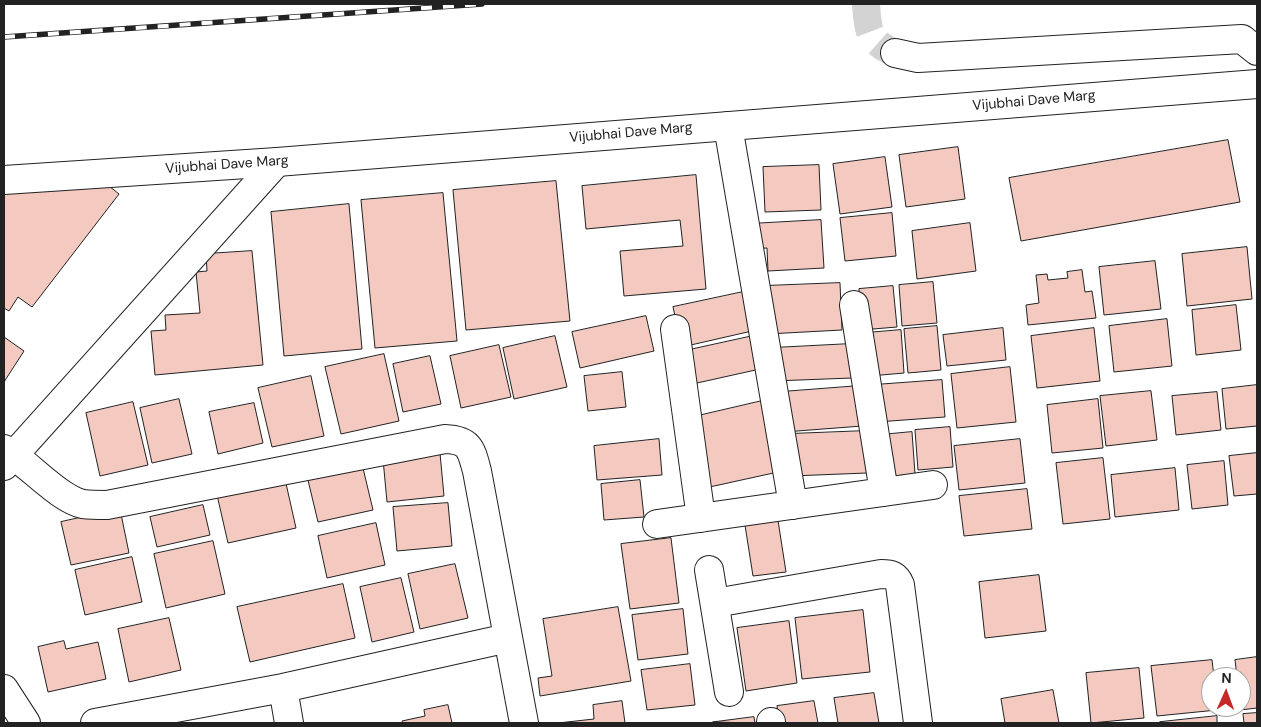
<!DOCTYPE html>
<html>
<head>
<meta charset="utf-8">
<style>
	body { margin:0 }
	#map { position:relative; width:1261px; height:727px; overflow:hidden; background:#fff; font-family:"DM Sans",sans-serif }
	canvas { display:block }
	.frame { position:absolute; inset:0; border:5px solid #222; pointer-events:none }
	.north { position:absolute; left:1201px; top:667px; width:50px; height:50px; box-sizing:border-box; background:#fff; border:1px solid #a7a7a7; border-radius:50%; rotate:2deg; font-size:14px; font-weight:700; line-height:20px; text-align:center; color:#222 }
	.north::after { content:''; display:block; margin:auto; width:18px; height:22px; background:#c62828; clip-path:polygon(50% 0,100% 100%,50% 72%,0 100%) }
</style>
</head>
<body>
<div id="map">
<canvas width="1261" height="727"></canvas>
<div class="frame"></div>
<div class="north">N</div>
</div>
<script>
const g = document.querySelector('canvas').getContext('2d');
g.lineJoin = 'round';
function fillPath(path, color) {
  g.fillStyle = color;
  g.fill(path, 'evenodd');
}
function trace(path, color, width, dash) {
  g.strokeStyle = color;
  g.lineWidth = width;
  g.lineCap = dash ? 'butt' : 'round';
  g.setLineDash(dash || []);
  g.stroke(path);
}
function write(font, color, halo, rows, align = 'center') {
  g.font = font + ' "DM Sans",sans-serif';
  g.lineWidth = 4;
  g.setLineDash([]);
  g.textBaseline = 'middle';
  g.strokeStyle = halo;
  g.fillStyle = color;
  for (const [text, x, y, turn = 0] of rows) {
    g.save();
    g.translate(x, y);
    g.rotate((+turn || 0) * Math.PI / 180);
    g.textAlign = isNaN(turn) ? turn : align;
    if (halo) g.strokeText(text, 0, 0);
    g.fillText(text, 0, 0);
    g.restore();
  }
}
const building = new Path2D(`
	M 1228,140 L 1240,202 L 1021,241 L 1009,178 Z
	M 958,147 L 965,199 L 906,207 L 899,155 Z
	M 885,157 L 892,207 L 840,214 L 833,164 Z
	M 819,165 L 821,210 L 765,212 L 763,167 Z
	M 696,175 L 706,289 L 624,296 L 620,251 L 683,246 L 680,220 L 586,229 L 582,186 Z
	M 556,181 L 570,321 L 466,330 L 453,190 Z
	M 109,186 L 119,194 L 32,307 L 18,297 L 9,311 L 4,308 L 4,190 Z
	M 443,193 L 457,341 L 375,348 L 361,200 Z
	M 349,204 L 362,349 L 284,356 L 271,212 Z
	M 892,213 L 896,256 L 845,261 L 840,218 Z
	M 821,220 L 824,268 L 768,271 L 767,248 L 750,249 L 749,224 Z
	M 970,223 L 976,271 L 917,279 L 912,231 Z
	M 1247,247 L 1252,299 L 1187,306 L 1182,254 Z
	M 252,251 L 263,365 L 155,375 L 151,331 L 166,330 L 165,315 L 200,313 L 196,272 L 207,271 L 206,254 Z
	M 1155,261 L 1161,309 L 1104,315 L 1099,267 Z
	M 1082,270 L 1085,292 L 1092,291 L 1096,318 L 1028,325 L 1026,305 L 1039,303 L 1036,275 L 1047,274 L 1048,280 L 1068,278 L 1067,272 Z
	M 933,282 L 937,323 L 902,326 L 899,285 Z
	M 840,283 L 842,330 L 767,334 L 764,286 Z
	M 893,286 L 897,327 L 861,330 L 859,289 Z
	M 743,292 L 752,331 L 682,347 L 673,307 Z
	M 1236,305 L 1241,350 L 1196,355 L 1192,310 Z
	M 646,316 L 654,351 L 580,368 L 572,332 Z
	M 1167,319 L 1172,366 L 1114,372 L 1109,326 Z
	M 937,326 L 941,370 L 908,373 L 904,329 Z
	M 1003,328 L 1006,360 L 947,366 L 943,335 Z
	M 1094,328 L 1100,381 L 1037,388 L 1031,336 Z
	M 901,330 L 904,373 L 870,376 L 866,333 Z
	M 555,336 L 567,387 L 514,399 L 503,348 Z
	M 753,336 L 760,369 L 688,385 L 680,352 Z
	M 4,337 L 24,351 L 4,382 Z
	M 850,344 L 852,378 L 773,381 L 772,348 Z
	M 499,345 L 511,397 L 461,408 L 450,356 Z
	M 384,354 L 399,421 L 341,434 L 325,367 Z
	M 430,356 L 441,404 L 403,412 L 393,364 Z
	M 1010,367 L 1016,422 L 957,428 L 951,374 Z
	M 622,372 L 626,407 L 588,411 L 584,376 Z
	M 311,376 L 324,436 L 272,447 L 258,388 Z
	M 942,380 L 945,417 L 877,422 L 874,385 Z
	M 1257,385 L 1257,426 L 1226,429 L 1222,389 Z
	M 859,386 L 862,426 L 784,432 L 781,392 Z
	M 1151,391 L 1157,440 L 1106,446 L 1100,396 Z
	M 1217,392 L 1221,430 L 1176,435 L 1172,396 Z
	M 179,399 L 192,454 L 152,463 L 140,408 Z
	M 1098,399 L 1103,448 L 1052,453 L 1047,405 Z
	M 762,401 L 778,472 L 705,488 L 689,418 Z
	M 133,402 L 148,465 L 100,476 L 86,413 Z
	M 254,403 L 263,443 L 218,454 L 209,412 Z
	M 950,427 L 953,467 L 918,470 L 915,430 Z
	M 865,431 L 867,473 L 791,476 L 789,434 Z
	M 912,432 L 915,474 L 884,477 L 880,435 Z
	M 659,439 L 662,475 L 597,480 L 594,446 Z
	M 1020,439 L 1025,483 L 959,490 L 954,446 Z
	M 440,453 L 444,496 L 387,502 L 383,459 Z
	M 1257,453 L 1257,494 L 1234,496 L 1229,456 Z
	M 1103,458 L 1110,519 L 1063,524 L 1056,463 Z
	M 1224,461 L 1228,505 L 1192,509 L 1187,465 Z
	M 362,464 L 373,510 L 318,522 L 307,476 Z
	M 1175,468 L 1179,510 L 1115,517 L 1111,475 Z
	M 285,479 L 296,528 L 228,543 L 217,495 Z
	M 640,480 L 644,517 L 604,520 L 601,484 Z
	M 1027,489 L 1032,529 L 964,536 L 959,496 Z
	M 448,503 L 452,546 L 397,551 L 393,507 Z
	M 203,505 L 210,535 L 157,547 L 150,517 Z
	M 120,509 L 129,553 L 71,565 L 61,522 Z
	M 777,514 L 786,572 L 753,576 L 744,519 Z
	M 376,523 L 385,565 L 327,578 L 318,536 Z
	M 671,538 L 679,603 L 630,609 L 621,544 Z
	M 213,541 L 225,594 L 166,608 L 154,554 Z
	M 132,557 L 142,602 L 85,615 L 75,570 Z
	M 455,564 L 468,618 L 420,629 L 408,574 Z
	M 1039,575 L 1046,631 L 985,638 L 979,582 Z
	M 401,578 L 414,632 L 372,642 L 360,587 Z
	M 343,584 L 355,638 L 250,662 L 237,607 Z
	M 618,607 L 631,681 L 540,696 L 538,678 L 552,676 L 543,619 Z
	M 683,609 L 688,654 L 638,660 L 632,615 Z
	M 863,610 L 870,672 L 802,679 L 795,618 Z
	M 169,618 L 181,670 L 129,682 L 118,629 Z
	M 789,621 L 797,683 L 746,691 L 737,628 Z
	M 64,641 L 66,649 L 98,642 L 106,679 L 48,692 L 38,647 Z
	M 1257,657 L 1257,708 L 1240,710 L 1241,677 L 1237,677 L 1235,660 Z
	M 1212,660 L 1214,677 L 1211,677 L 1211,707 L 1217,707 L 1217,710 L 1157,716 L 1151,666 Z
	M 690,664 L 695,705 L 647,710 L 641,670 Z
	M 1139,668 L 1144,718 L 1091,723 L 1086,673 Z
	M 1053,690 L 1059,723 L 1005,723 L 1001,699 Z
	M 874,693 L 879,723 L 838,723 L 834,698 Z
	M 622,701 L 625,723 L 558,723 L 594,719 L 593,705 Z
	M 814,701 L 818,723 L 779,723 L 777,706 Z
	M 448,705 L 452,723 L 403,723 L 402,721 L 425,716 L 424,710 Z
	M 1257,713 L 1257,723 L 1244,723 L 1243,714 Z
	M 1217,716 L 1217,723 L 1161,723 L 1160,722 Z
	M 754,717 L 755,723 L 713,722 Z`);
const tertiaryTunnel = new Path2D(`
	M 866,4 C 868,31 868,41 895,53`);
const minor = new Path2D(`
	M 728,126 L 793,505
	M 854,305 L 884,492
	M 675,329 L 701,518
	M 4,449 C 27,462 59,499 83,504 C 91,505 99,505 107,505 L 445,439 C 470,440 471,449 477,471 L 524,723
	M 4,466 L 277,162
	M 657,524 L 933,485
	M 709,570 L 729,692
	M 715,603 L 881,574 C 891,574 896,575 900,585 L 918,723
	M 283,688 L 289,723
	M 4,689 L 26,723
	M 771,722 L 771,723
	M 95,723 L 283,688 L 508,638`);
const tertiary = new Path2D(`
	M 895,53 L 918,58 L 1242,39 L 1257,51
	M 4,180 L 277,162 L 1257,84`);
const rail = new Path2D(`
	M 4,37 L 482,4`);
const streetNames = [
	["Vijubhai Dave Marg",1034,101,-5],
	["Vijubhai Dave Marg",631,133,-5],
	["Vijubhai Dave Marg",227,165,-4]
];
fillPath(building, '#f3c9c0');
trace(building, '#222', 1);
trace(tertiaryTunnel, '#d3d3d3', 28, [28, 14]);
trace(minor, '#222', 30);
trace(tertiary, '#222', 30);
trace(minor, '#fff', 28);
trace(tertiary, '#fff', 28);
trace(rail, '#222', 5.5);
trace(rail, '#fff', 4, [11]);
write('14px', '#222', '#fff', streetNames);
</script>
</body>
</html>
